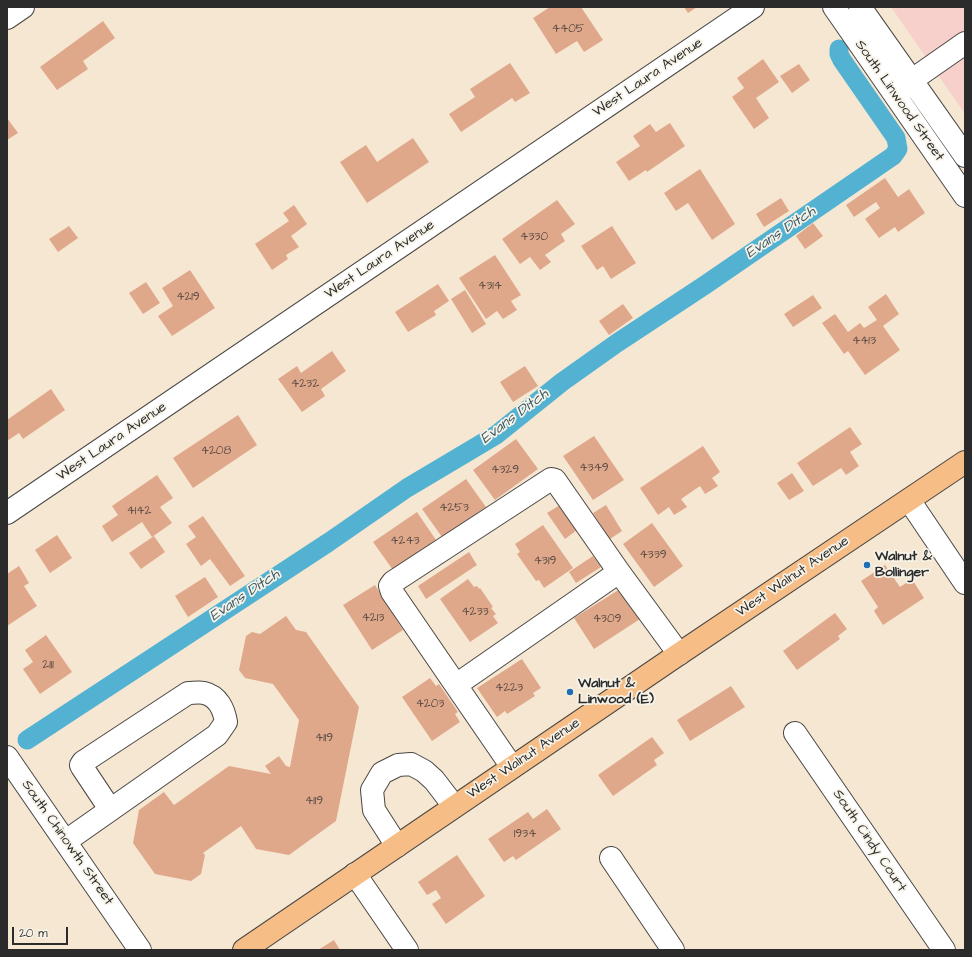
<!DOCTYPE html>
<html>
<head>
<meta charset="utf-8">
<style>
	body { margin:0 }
	#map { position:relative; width:972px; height:957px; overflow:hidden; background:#f6e7d3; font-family:"Architects Daughter",sans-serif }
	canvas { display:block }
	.frame { position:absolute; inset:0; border:8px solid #2b2b2b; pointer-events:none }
	.scale { position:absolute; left:12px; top:927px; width:56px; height:18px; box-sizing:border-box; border:2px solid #2b2b2b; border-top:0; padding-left:5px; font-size:12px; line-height:14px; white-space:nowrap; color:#2b2b2b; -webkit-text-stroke:3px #f7f3e8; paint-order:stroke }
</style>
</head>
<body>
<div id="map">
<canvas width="972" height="957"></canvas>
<div class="frame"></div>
<div class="scale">20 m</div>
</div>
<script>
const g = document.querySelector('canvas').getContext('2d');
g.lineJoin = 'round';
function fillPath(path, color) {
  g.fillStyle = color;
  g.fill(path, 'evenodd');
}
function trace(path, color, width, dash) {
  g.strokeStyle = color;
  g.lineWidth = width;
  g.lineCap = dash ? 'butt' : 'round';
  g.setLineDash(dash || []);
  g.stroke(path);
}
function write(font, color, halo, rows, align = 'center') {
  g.font = font + ' "Architects Daughter",sans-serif';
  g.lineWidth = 3.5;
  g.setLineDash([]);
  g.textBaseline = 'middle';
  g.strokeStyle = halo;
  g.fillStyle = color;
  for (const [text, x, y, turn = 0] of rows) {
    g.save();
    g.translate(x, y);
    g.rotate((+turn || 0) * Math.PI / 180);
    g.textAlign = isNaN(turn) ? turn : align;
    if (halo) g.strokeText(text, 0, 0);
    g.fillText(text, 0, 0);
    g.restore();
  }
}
const built = new Path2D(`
	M 891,7 L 965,7 L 965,114 Z`);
const canal = new Path2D(`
	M 27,740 L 329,542 L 407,488 L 496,435 L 562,382 L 617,343 L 705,285 L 893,156 L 898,149 L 896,138 L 842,60 L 839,54 L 839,49`);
const building = new Path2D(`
	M 550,7 L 581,7 L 603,40 L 584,52 L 577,41 L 556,54 L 533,18 Z
	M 684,7 L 697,7 L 688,13 Z
	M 103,21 L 115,38 L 83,61 L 88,69 L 57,90 L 40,67 Z
	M 763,59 L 779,82 L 756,98 L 769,118 L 754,129 L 732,97 L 744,88 L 737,78 Z
	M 510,63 L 530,93 L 515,102 L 512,98 L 461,132 L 449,114 L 475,97 L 470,89 Z
	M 799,64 L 810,80 L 792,93 L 780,76 Z
	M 7,118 L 18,133 L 7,140 Z
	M 670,123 L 685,146 L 647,172 L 646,170 L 629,181 L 616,162 L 640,146 L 633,136 L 650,124 L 656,132 Z
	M 413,138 L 429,162 L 367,203 L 340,162 L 366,145 L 377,162 Z
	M 700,169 L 735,224 L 712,240 L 688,203 L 676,211 L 664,193 Z
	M 885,178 L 898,197 L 909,189 L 925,213 L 898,232 L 895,227 L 879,238 L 865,219 L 880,208 L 876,202 L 854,217 L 846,205 Z
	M 781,198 L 789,211 L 764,227 L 756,214 Z
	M 557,200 L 575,224 L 561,234 L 565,241 L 545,255 L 551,262 L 540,270 L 530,257 L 520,264 L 502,239 Z
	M 294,205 L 307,224 L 291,236 L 299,247 L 286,255 L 288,259 L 272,270 L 255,244 L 289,221 L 283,213 Z
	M 813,223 L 823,236 L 805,249 L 796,236 Z
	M 69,226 L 78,238 L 58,252 L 49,239 Z
	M 612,226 L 636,263 L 611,279 L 603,266 L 597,270 L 581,246 Z
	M 495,255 L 521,295 L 511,301 L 517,310 L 503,319 L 497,311 L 486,319 L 459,278 Z
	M 190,270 L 215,308 L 172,336 L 158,316 L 173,306 L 162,288 Z
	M 146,282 L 160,303 L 143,314 L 129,293 Z
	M 438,284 L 449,301 L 434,311 L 436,315 L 408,332 L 395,312 Z
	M 465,290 L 486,324 L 472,333 L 451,299 Z
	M 886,294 L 899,314 L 883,326 L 900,350 L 865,375 L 848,351 L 844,354 L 822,323 L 835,314 L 848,332 L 860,323 L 864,328 L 877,320 L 868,307 Z
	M 813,295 L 822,308 L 793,327 L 784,314 Z
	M 623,304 L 633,318 L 609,335 L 599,321 Z
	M 332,351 L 346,371 L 321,389 L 325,396 L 302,412 L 278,379 L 297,366 L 301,373 Z
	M 525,366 L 538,386 L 513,402 L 500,382 Z
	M 51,389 L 65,410 L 23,439 L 19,433 L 7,441 L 7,420 Z
	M 238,415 L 257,445 L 193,488 L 173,458 Z
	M 850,427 L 862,444 L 850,452 L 859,466 L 846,475 L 841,468 L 813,486 L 797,463 Z
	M 594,436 L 624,480 L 593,500 L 563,456 Z
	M 516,439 L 538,469 L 495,500 L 473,470 Z
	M 703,446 L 720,472 L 712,478 L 718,486 L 705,494 L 700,486 L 681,499 L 687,507 L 674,515 L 669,507 L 658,515 L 640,488 Z
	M 792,473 L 804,491 L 789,500 L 777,483 Z
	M 157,475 L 173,498 L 160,507 L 172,523 L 152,537 L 142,522 L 112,542 L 102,526 L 118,515 L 112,506 Z
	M 466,479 L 486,507 L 477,513 L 479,515 L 451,534 L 449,532 L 442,537 L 422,509 Z
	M 560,505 L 577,530 L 565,539 L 547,513 Z
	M 606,505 L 622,531 L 610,539 L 593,513 Z
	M 417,512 L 436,540 L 393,570 L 373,542 Z
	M 203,516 L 245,576 L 230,586 L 210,559 L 201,566 L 186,544 L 196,537 L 188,526 Z
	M 652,523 L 683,566 L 654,587 L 623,544 Z
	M 543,525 L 573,568 L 544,588 L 539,580 L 536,581 L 517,554 L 520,552 L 515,544 Z
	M 57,535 L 72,558 L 50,573 L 35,550 Z
	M 154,536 L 165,552 L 141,569 L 129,553 Z
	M 469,552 L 477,565 L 426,599 L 418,586 Z
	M 593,556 L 601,567 L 576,583 L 569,572 Z
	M 885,565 L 900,587 L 912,579 L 924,598 L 883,625 L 874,611 L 878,607 L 861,581 Z
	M 19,566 L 29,583 L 24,586 L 37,606 L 7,626 L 7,574 Z
	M 205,577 L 218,597 L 188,617 L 175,596 Z
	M 468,579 L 474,587 L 477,586 L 479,589 L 480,588 L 493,607 L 491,608 L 496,614 L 493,616 L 498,623 L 470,642 L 440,599 Z
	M 375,585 L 403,630 L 372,650 L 343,605 Z
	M 620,589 L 640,619 L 594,649 L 574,618 Z
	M 835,613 L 847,629 L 838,636 L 840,639 L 797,670 L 783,651 Z
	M 286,616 L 296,630 L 306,632 L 359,707 L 336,821 L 289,855 L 256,849 L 241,826 L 203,853 L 205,855 L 201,874 L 191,881 L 155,874 L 133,843 L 139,810 L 164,792 L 174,805 L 229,766 L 271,774 L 265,766 L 279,756 L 286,766 L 290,767 L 299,720 L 273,684 L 245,678 L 239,670 L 246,636 L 252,632 L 260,634 Z
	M 46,635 L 72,672 L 40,694 L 23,669 L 33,662 L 25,650 Z
	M 522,659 L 541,688 L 533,693 L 535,696 L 507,714 L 505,711 L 497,717 L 477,688 Z
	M 430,678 L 436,686 L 439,684 L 458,712 L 455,714 L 460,722 L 432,741 L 402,697 Z
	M 731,686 L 745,707 L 690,741 L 677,720 Z
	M 652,737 L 664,753 L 654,760 L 657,765 L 613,796 L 598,775 Z
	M 547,809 L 561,829 L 516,860 L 513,856 L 504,862 L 488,839 L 528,812 L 533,819 Z
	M 457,855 L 485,896 L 446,924 L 432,904 L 441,898 L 436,890 L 427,895 L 418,882 Z
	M 334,940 L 340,950 L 318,950 Z`);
const minor = new Path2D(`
	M 834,7 L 965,196
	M 860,7 L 965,156
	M 7,18 L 23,7
	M 902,90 L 912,80 L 965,43
	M 909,500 L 965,583
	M 7,513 L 753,7
	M 456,685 L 619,572
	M 795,733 L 944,950
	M 7,757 L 140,950
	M 512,767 L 392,592 L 390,586 L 393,582 L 551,479 L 555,480 L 619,572 L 679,654
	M 66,841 L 217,735 L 226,722 C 224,710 218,696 204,693 C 199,692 193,693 188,693 L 83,762 L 81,765 L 82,767 L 110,809
	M 397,846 L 374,810 L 372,790 L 382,773 L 398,765 L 411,764 L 424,771 L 434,780 L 454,806
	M 611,858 L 673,950
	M 355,874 L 407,950`);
const major = new Path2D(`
	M 244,950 L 679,654 L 965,462`);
const markers = [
	[867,565,4,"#1f6fb2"],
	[570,692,4,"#1f6fb2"]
];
const numberNames = [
	["4405",568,29],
	["4330",534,237],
	["4314",490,286],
	["4219",188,297],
	["4413",864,341],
	["4232",305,384],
	["4208",216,451],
	["4349",594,468],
	["4329",505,470],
	["4253",454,508],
	["4142",139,511],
	["4243",405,541],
	["4339",653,555],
	["4319",545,561],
	["4233",475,612],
	["4213",373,618],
	["4309",607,619],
	["2111",48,665],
	["4223",509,688],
	["4203",430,704],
	["4119",324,738],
	["4119",314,801],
	["1934",525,834]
];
const streetNames = [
	["West Laura Avenue",648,78,-34],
	["South Linwood Street",899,101,55],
	["West Laura Avenue",380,260,-34],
	["West Laura Avenue",112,442,-34],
	["West Walnut Avenue",793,577,-34],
	["West Walnut Avenue",524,759,-34],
	["South Cindy Court",869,841,56],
	["South Chinowth Street",67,843,55]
];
const poiNames = [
	["Walnut &",875,557],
	["Bollinger",875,573],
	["Walnut &",578,684],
	["Linwood (E)",578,700]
];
const waterNames = [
	["Evans Ditch",781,233,-34],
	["Evans Ditch",515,417,-37],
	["Evans Ditch",245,596,-34]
];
fillPath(built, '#f7d0cb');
trace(canal, '#53b2d2', 19);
fillPath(building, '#e0a88a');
trace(minor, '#494744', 24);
trace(major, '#494744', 24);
trace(minor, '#fff', 22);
trace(major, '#f6be86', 22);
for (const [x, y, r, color] of markers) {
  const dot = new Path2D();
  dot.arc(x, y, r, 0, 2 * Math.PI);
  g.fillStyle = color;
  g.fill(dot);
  trace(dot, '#f7f3e8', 1.5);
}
write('12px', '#584a43', null, numberNames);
write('14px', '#2b2b2b', '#f7f3e8', streetNames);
write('bold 14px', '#2b2b2b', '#f7f3e8', poiNames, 'left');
write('italic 15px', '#395a65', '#f7f3e8', waterNames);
</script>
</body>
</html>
